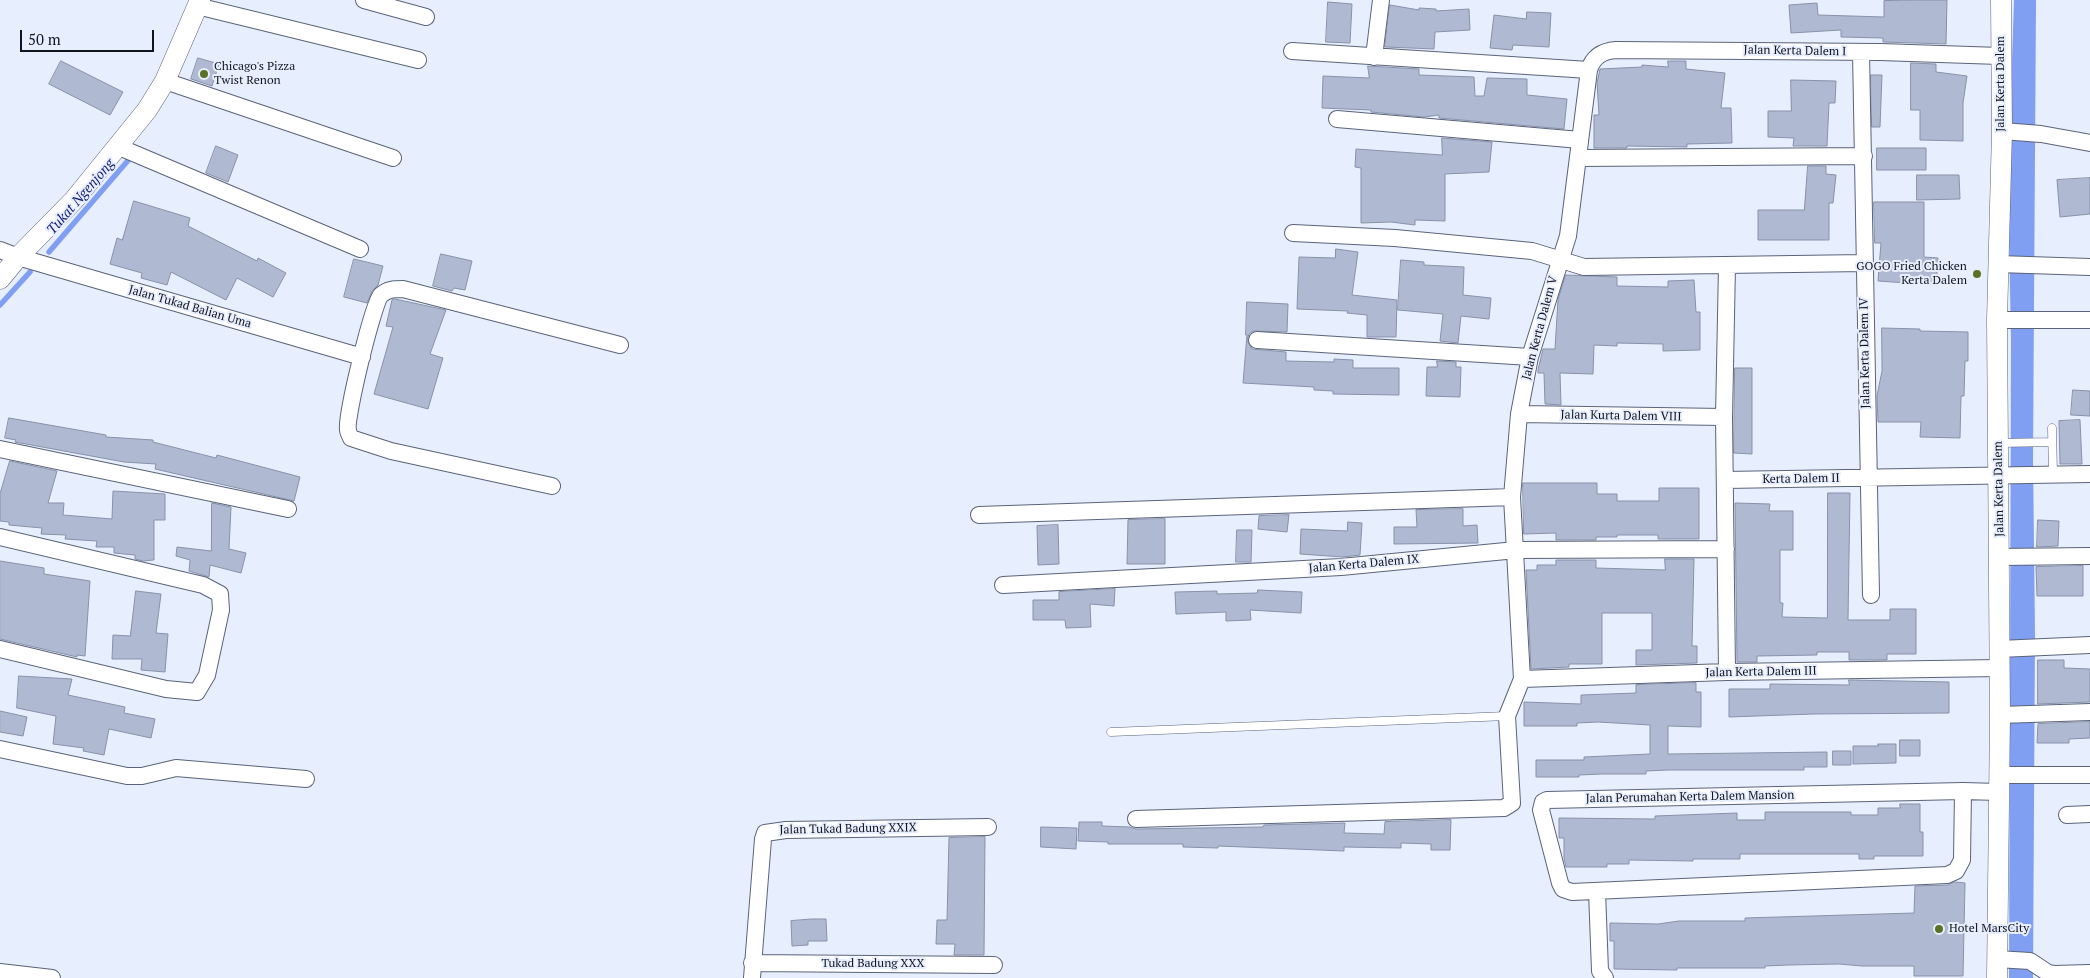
<!DOCTYPE html>
<html>
<head>
<meta charset="utf-8">
<style>
	body { margin:0 }
	#map { position:relative; width:2090px; height:978px; overflow:hidden; background:#e7eefe; font-family:"PT Serif",serif }
	canvas { display:block }
	.scale { position:absolute; left:20px; top:30px; width:134px; height:22px; box-sizing:border-box; border:2px solid #11141d; border-top:0; padding-left:6px; font-size:15px; line-height:18px; white-space:nowrap; color:#11141d; -webkit-text-stroke:4px #e7eefe; paint-order:stroke }
</style>
</head>
<body>
<div id="map">
<canvas width="2090" height="978"></canvas>
<div class="scale">50 m</div>
</div>
<script>
const g = document.querySelector('canvas').getContext('2d');
g.lineJoin = 'round';
function fillPath(path, color) {
  g.fillStyle = color;
  g.fill(path, 'evenodd');
}
function trace(path, color, width, dash) {
  g.strokeStyle = color;
  g.lineWidth = width;
  g.lineCap = dash ? 'butt' : 'round';
  g.setLineDash(dash || []);
  g.stroke(path);
}
function write(font, color, halo, rows, align = 'center') {
  g.font = font + ' "PT Serif",serif';
  g.lineWidth = 4;
  g.setLineDash([]);
  g.textBaseline = 'middle';
  g.strokeStyle = halo;
  g.fillStyle = color;
  for (const [text, x, y, turn = 0] of rows) {
    g.save();
    g.translate(x, y);
    g.rotate((+turn || 0) * Math.PI / 180);
    g.textAlign = isNaN(turn) ? turn : align;
    if (halo) g.strokeText(text, 0, 0);
    g.fillText(text, 0, 0);
    g.restore();
  }
}
const water = new Path2D(`
	M 2014,0 L 2036,0 L 2033,458 L 2035,634 L 2033,978 L 2009,978 L 2011,341 L 2008,178 Z`);
const stream = new Path2D(`
	M 49,252 L 131,157
	M 0,305 L 30,272`);
const building = new Path2D(`
	M 1915,0 L 1947,0 L 1946,44 L 1883,42 L 1883,38 L 1841,37 L 1841,30 L 1791,33 L 1789,5 L 1817,3 L 1818,15 L 1884,17 L 1884,1 Z
	M 1328,2 L 1352,4 L 1350,43 L 1326,42 Z
	M 1390,5 L 1419,10 L 1419,8 L 1436,9 L 1436,11 L 1469,9 L 1470,30 L 1435,32 L 1434,49 L 1385,47 Z
	M 1527,12 L 1551,13 L 1549,47 L 1513,45 L 1512,50 L 1490,48 L 1494,15 L 1526,19 Z
	M 198,58 L 219,64 L 212,86 L 191,79 Z
	M 61,61 L 123,92 L 110,115 L 49,84 Z
	M 1668,61 L 1686,61 L 1686,69 L 1725,73 L 1721,108 L 1731,108 L 1732,143 L 1687,144 L 1687,147 L 1627,146 L 1627,148 L 1594,148 L 1594,115 L 1599,115 L 1597,83 L 1600,69 L 1642,67 L 1642,65 L 1668,67 Z
	M 1911,63 L 1936,64 L 1936,72 L 1967,76 L 1963,103 L 1963,141 L 1920,140 L 1920,110 L 1911,110 Z
	M 1368,66 L 1419,69 L 1419,75 L 1474,77 L 1475,96 L 1484,96 L 1487,78 L 1527,79 L 1527,95 L 1567,99 L 1564,129 L 1439,118 L 1439,115 L 1424,117 L 1371,112 L 1371,110 L 1322,108 L 1323,76 L 1369,78 Z
	M 1871,75 L 1882,75 L 1880,127 L 1872,127 Z
	M 1791,80 L 1836,81 L 1835,103 L 1829,103 L 1827,146 L 1793,146 L 1794,138 L 1768,137 L 1768,111 L 1791,111 Z
	M 1442,138 L 1492,142 L 1489,172 L 1445,174 L 1445,221 L 1415,220 L 1415,225 L 1391,222 L 1361,223 L 1361,168 L 1355,167 L 1356,149 L 1442,155 Z
	M 216,146 L 238,155 L 228,182 L 206,173 Z
	M 1877,148 L 1926,148 L 1926,170 L 1877,170 Z
	M 1808,166 L 1826,166 L 1826,174 L 1836,175 L 1833,203 L 1829,203 L 1829,240 L 1758,240 L 1758,210 L 1804,210 Z
	M 1917,175 L 1959,175 L 1960,199 L 1917,200 Z
	M 2090,178 L 2090,214 L 2060,217 L 2057,180 Z
	M 134,201 L 190,218 L 188,226 L 257,261 L 258,258 L 286,273 L 273,297 L 237,278 L 226,300 L 171,272 L 167,285 L 141,278 L 142,273 L 110,264 L 117,238 L 122,240 Z
	M 1874,202 L 1924,202 L 1924,257 L 1938,258 L 1936,285 L 1878,281 L 1881,243 L 1875,243 Z
	M 1336,249 L 1358,252 L 1352,295 L 1397,300 L 1396,337 L 1367,337 L 1367,315 L 1347,313 L 1348,311 L 1297,309 L 1299,257 L 1335,258 Z
	M 441,254 L 472,261 L 465,290 L 454,288 L 452,291 L 433,286 Z
	M 354,259 L 383,266 L 378,285 L 372,291 L 367,303 L 344,297 Z
	M 1401,260 L 1424,262 L 1424,265 L 1464,267 L 1463,295 L 1491,298 L 1489,319 L 1461,316 L 1458,343 L 1440,341 L 1443,314 L 1398,310 Z
	M 1566,275 L 1617,277 L 1617,286 L 1668,287 L 1668,281 L 1694,280 L 1696,312 L 1700,312 L 1700,350 L 1663,351 L 1663,344 L 1617,343 L 1617,346 L 1594,345 L 1593,374 L 1560,373 L 1561,405 L 1545,404 L 1544,373 L 1538,373 L 1538,370 L 1543,349 L 1555,349 L 1558,300 Z
	M 395,299 L 446,310 L 430,354 L 443,358 L 428,409 L 374,394 L 393,327 L 386,326 L 392,300 Z
	M 1247,302 L 1288,304 L 1287,332 L 1253,331 L 1249,334 L 1247,340 L 1252,349 L 1286,352 L 1286,361 L 1334,362 L 1334,359 L 1353,360 L 1353,368 L 1399,368 L 1399,395 L 1333,394 L 1333,391 L 1314,390 L 1314,387 L 1243,383 L 1247,335 L 1246,335 Z
	M 1882,328 L 1920,329 L 1920,331 L 1968,332 L 1968,361 L 1965,361 L 1964,396 L 1961,396 L 1960,438 L 1920,437 L 1921,422 L 1878,422 L 1877,396 L 1882,371 Z
	M 1437,361 L 1456,362 L 1456,367 L 1461,367 L 1460,397 L 1426,396 L 1427,367 L 1437,367 Z
	M 1735,368 L 1752,368 L 1752,454 L 1734,453 Z
	M 2073,390 L 2090,391 L 2090,416 L 2071,415 Z
	M 9,418 L 106,435 L 106,437 L 153,440 L 153,442 L 216,458 L 217,455 L 300,477 L 294,501 L 155,469 L 156,464 L 124,462 L 15,442 L 16,440 L 5,438 Z
	M 2080,420 L 2082,464 L 2060,464 L 2059,421 Z
	M 10,461 L 57,471 L 48,503 L 64,503 L 63,515 L 112,519 L 113,491 L 165,494 L 165,520 L 154,520 L 154,560 L 143,561 L 135,559 L 135,555 L 114,553 L 114,547 L 96,547 L 97,541 L 65,539 L 66,535 L 41,534 L 42,528 L 9,525 L 9,522 L 0,521 L 0,494 Z
	M 1523,483 L 1597,483 L 1597,494 L 1617,494 L 1617,501 L 1659,501 L 1659,488 L 1699,488 L 1699,539 L 1658,539 L 1658,535 L 1617,535 L 1617,537 L 1596,537 L 1596,540 L 1556,540 L 1556,533 L 1524,534 Z
	M 1828,493 L 1850,493 L 1848,620 L 1890,620 L 1890,609 L 1916,609 L 1916,654 L 1887,654 L 1887,660 L 1849,660 L 1849,652 L 1817,652 L 1817,655 L 1757,656 L 1757,662 L 1737,662 L 1735,503 L 1770,504 L 1769,511 L 1793,511 L 1793,550 L 1780,550 L 1780,603 L 1783,603 L 1782,617 L 1827,618 Z
	M 212,503 L 231,507 L 229,549 L 246,553 L 241,573 L 210,565 L 209,577 L 189,571 L 190,560 L 176,556 L 177,547 L 211,551 Z
	M 1463,509 L 1463,526 L 1477,525 L 1478,543 L 1394,544 L 1394,527 L 1417,527 L 1416,510 Z
	M 1289,515 L 1287,532 L 1258,529 L 1259,516 Z
	M 1165,519 L 1165,564 L 1127,564 L 1128,520 Z
	M 2038,520 L 2059,521 L 2058,546 L 2037,547 Z
	M 1348,522 L 1362,523 L 1360,555 L 1343,557 L 1300,554 L 1301,529 L 1347,531 Z
	M 1058,525 L 1059,564 L 1038,565 L 1037,526 Z
	M 1237,530 L 1252,530 L 1251,562 L 1236,562 Z
	M 1665,559 L 1694,559 L 1692,646 L 1697,646 L 1697,663 L 1636,665 L 1636,650 L 1652,650 L 1652,613 L 1602,613 L 1602,664 L 1569,664 L 1569,667 L 1531,669 L 1526,570 L 1537,570 L 1537,565 L 1556,565 L 1556,560 L 1596,560 L 1596,568 L 1665,570 Z
	M 0,561 L 44,568 L 44,574 L 90,581 L 85,656 L 77,655 L 77,657 L 0,639 Z
	M 2083,566 L 2083,596 L 2037,596 L 2036,567 Z
	M 1115,589 L 1114,606 L 1090,604 L 1091,627 L 1066,628 L 1065,620 L 1033,620 L 1033,600 L 1059,600 L 1059,592 Z
	M 1258,590 L 1302,592 L 1301,613 L 1250,610 L 1251,620 L 1226,621 L 1226,612 L 1176,614 L 1175,592 L 1217,591 L 1217,594 L 1257,593 Z
	M 136,591 L 161,594 L 156,633 L 168,634 L 165,672 L 141,670 L 142,659 L 112,659 L 113,635 L 130,636 Z
	M 2038,660 L 2064,660 L 2064,668 L 2090,669 L 2090,702 L 2038,704 Z
	M 19,676 L 72,679 L 68,695 L 125,707 L 124,713 L 155,719 L 151,738 L 109,729 L 104,755 L 83,751 L 84,748 L 53,744 L 56,716 L 17,708 Z
	M 1849,680 L 1949,682 L 1949,713 L 1813,714 L 1729,717 L 1729,689 L 1770,689 L 1770,684 L 1849,685 Z
	M 1696,683 L 1696,692 L 1701,692 L 1701,727 L 1668,726 L 1668,754 L 1827,752 L 1827,767 L 1804,767 L 1804,770 L 1668,770 L 1646,771 L 1646,774 L 1602,774 L 1579,775 L 1579,777 L 1536,777 L 1536,760 L 1584,760 L 1584,757 L 1650,754 L 1650,725 L 1598,722 L 1577,723 L 1577,726 L 1524,726 L 1524,702 L 1581,704 L 1581,695 L 1636,693 L 1636,685 Z
	M 0,711 L 27,717 L 23,736 L 0,732 Z
	M 2090,722 L 2090,738 L 2069,739 L 2069,743 L 2037,743 L 2038,724 Z
	M 1900,740 L 1920,740 L 1920,756 L 1900,756 Z
	M 1878,744 L 1896,744 L 1896,763 L 1853,764 L 1853,746 L 1878,746 Z
	M 1833,751 L 1851,751 L 1851,765 L 1833,765 Z
	M 1900,804 L 1920,804 L 1920,832 L 1923,832 L 1923,856 L 1874,856 L 1874,859 L 1859,859 L 1859,854 L 1740,854 L 1740,859 L 1693,859 L 1693,861 L 1629,860 L 1629,864 L 1607,864 L 1607,867 L 1566,867 L 1564,858 L 1564,838 L 1559,838 L 1559,818 L 1655,819 L 1655,816 L 1737,813 L 1737,820 L 1765,820 L 1765,812 L 1851,812 L 1851,815 L 1878,815 L 1878,808 L 1900,808 Z
	M 1451,820 L 1450,850 L 1431,850 L 1431,844 L 1401,843 L 1401,848 L 1344,847 L 1344,851 L 1218,846 L 1218,848 L 1183,847 L 1183,844 L 1108,844 L 1108,842 L 1078,841 L 1079,822 L 1102,822 L 1102,826 L 1130,827 L 1136,829 L 1263,827 L 1264,825 L 1345,823 L 1344,833 L 1384,834 L 1385,822 Z
	M 1041,827 L 1077,828 L 1076,849 L 1041,847 Z
	M 985,837 L 984,955 L 954,955 L 955,944 L 936,944 L 937,920 L 947,920 L 949,838 Z
	M 1955,882 L 1965,883 L 1963,976 L 1914,976 L 1914,966 L 1862,966 L 1839,964 L 1789,965 L 1765,966 L 1765,968 L 1677,968 L 1677,970 L 1614,969 L 1614,941 L 1610,941 L 1610,923 L 1658,924 L 1679,921 L 1745,921 L 1745,918 L 1914,913 L 1915,886 L 1947,885 Z
	M 812,919 L 826,919 L 827,941 L 808,941 L 808,945 L 792,946 L 791,921 Z`);
const service = new Path2D(`
	M 2052,428 L 2053,474
	M 1999,443 L 2052,442
	M 1111,732 L 1507,716`);
const minor = new Path2D(`
	M 364,0 L 426,17
	M 197,6 L 418,60
	M 1292,51 L 1589,70
	M 1861,52 L 1871,595
	M 1374,57 L 1381,0
	M 165,81 L 393,158
	M 1337,119 L 1580,140
	M 2002,131 L 2041,134 L 2090,143
	M 119,147 L 360,249
	M 1578,158 L 1864,156
	M 1293,233 L 1395,238 L 1532,251 L 1584,267 L 1864,263
	M 0,250 L 18,257 L 362,357
	M 1998,264 L 2090,267
	M 1997,320 L 2090,320
	M 1257,340 L 1530,357
	M 1519,414 L 1724,417
	M 0,449 L 288,509
	M 1725,480 L 2090,474
	M 552,486 L 391,451 L 351,438 C 350,435 348,433 348,430 C 345,419 373,303 381,295 C 388,289 394,289 403,289 L 620,345
	M 979,515 L 1512,497
	M 0,537 L 203,585 L 220,594 L 221,610 L 207,675 L 197,692 L 166,689 L 0,649
	M 1999,557 L 2090,556
	M 1003,585 L 1341,567 L 1516,550 L 1726,549
	M 1999,649 L 2090,645
	M 1727,672 L 1724,417 L 1727,266
	M 1522,679 L 1727,672 L 2000,668
	M 2000,715 L 2090,712
	M 0,749 L 127,776 L 142,776 L 176,768 L 306,779
	M 1999,775 L 2090,775
	M 1963,791 L 1962,860 L 1956,871 L 1947,875 L 1572,892 L 1563,889 L 1560,883 L 1541,810 L 1543,802 L 1547,800 L 1963,791 L 1999,792
	M 2067,815 L 2090,814
	M 1136,819 L 1504,808 L 1512,803 L 1507,716 L 1522,679 L 1512,497 L 1519,414 L 1530,357 L 1568,236 L 1589,70 C 1593,57 1602,51 1616,50 L 1880,52 L 2000,56
	M 1597,891 L 1600,971 L 1605,978
	M 1997,959 L 2030,961 L 2048,973 L 2054,974 L 2090,973
	M 752,963 L 994,965
	M 0,972 L 52,978
	M 752,978 L 763,839 L 765,833 L 786,830 L 988,827`);
const tertiary = new Path2D(`
	M 0,279 L 18,257 L 74,200 L 147,110 L 165,81 L 200,0
	M 1997,978 L 2000,715 L 1997,320 L 2002,131 L 2001,0`);
const markers = [
	[204,74,5,"#597123"],
	[1977,274,5,"#597123"],
	[1939,929,5,"#597123"]
];
const streetNames = [
	["Jalan Kerta Dalem I",1795,51,1],
	["Jalan Kerta Dalem",2001,84,-90],
	["Jalan Tukad Balian Uma",190,307,16],
	["Jalan Kerta Dalem V",1540,328,-75],
	["Jalan Kerta Dalem IV",1865,353,-91],
	["Jalan Kurta Dalem VIII",1621,416,1],
	["Kerta Dalem II",1801,479,-1],
	["Jalan Kerta Dalem",1999,489,-91],
	["Jalan Kerta Dalem IX",1364,564,-5],
	["Jalan Kerta Dalem III",1761,672,-1],
	["Jalan Perumahan Kerta Dalem Mansion",1690,797,-1],
	["Jalan Tukad Badung XXIX",848,829,-1],
	["Tukad Badung XXX",873,964]
];
const poiNames = [
	["Chicago's Pizza",214,67],
	["Twist Renon",214,81],
	["GOGO Fried Chicken",1967,267,"right"],
	["Kerta Dalem",1967,281,"right"],
	["Hotel MarsCity",1949,929]
];
const waterNames = [
	["Tukat Ngenjong",81,197,-49]
];
fillPath(water, '#819ff2');
trace(stream, '#819ff2', 5.5);
fillPath(building, '#afb9d2');
trace(building, '#8891a9', 1);
trace(service, '#5a6379', 9);
trace(minor, '#5a6379', 18);
trace(tertiary, '#5a6379', 21);
trace(service, '#fff', 8);
trace(minor, '#fff', 16);
trace(tertiary, '#fff', 20);
for (const [x, y, r, color] of markers) {
  const dot = new Path2D();
  dot.arc(x, y, r, 0, 2 * Math.PI);
  g.fillStyle = color;
  g.fill(dot);
  trace(dot, '#e7eefe', 2);
}
write('12px', '#11141d', '#e7eefe', streetNames);
write('12px', '#11141d', '#e7eefe', poiNames, 'left');
write('italic 14px', '#101b79', '#e7eefe', waterNames);
</script>
</body>
</html>
